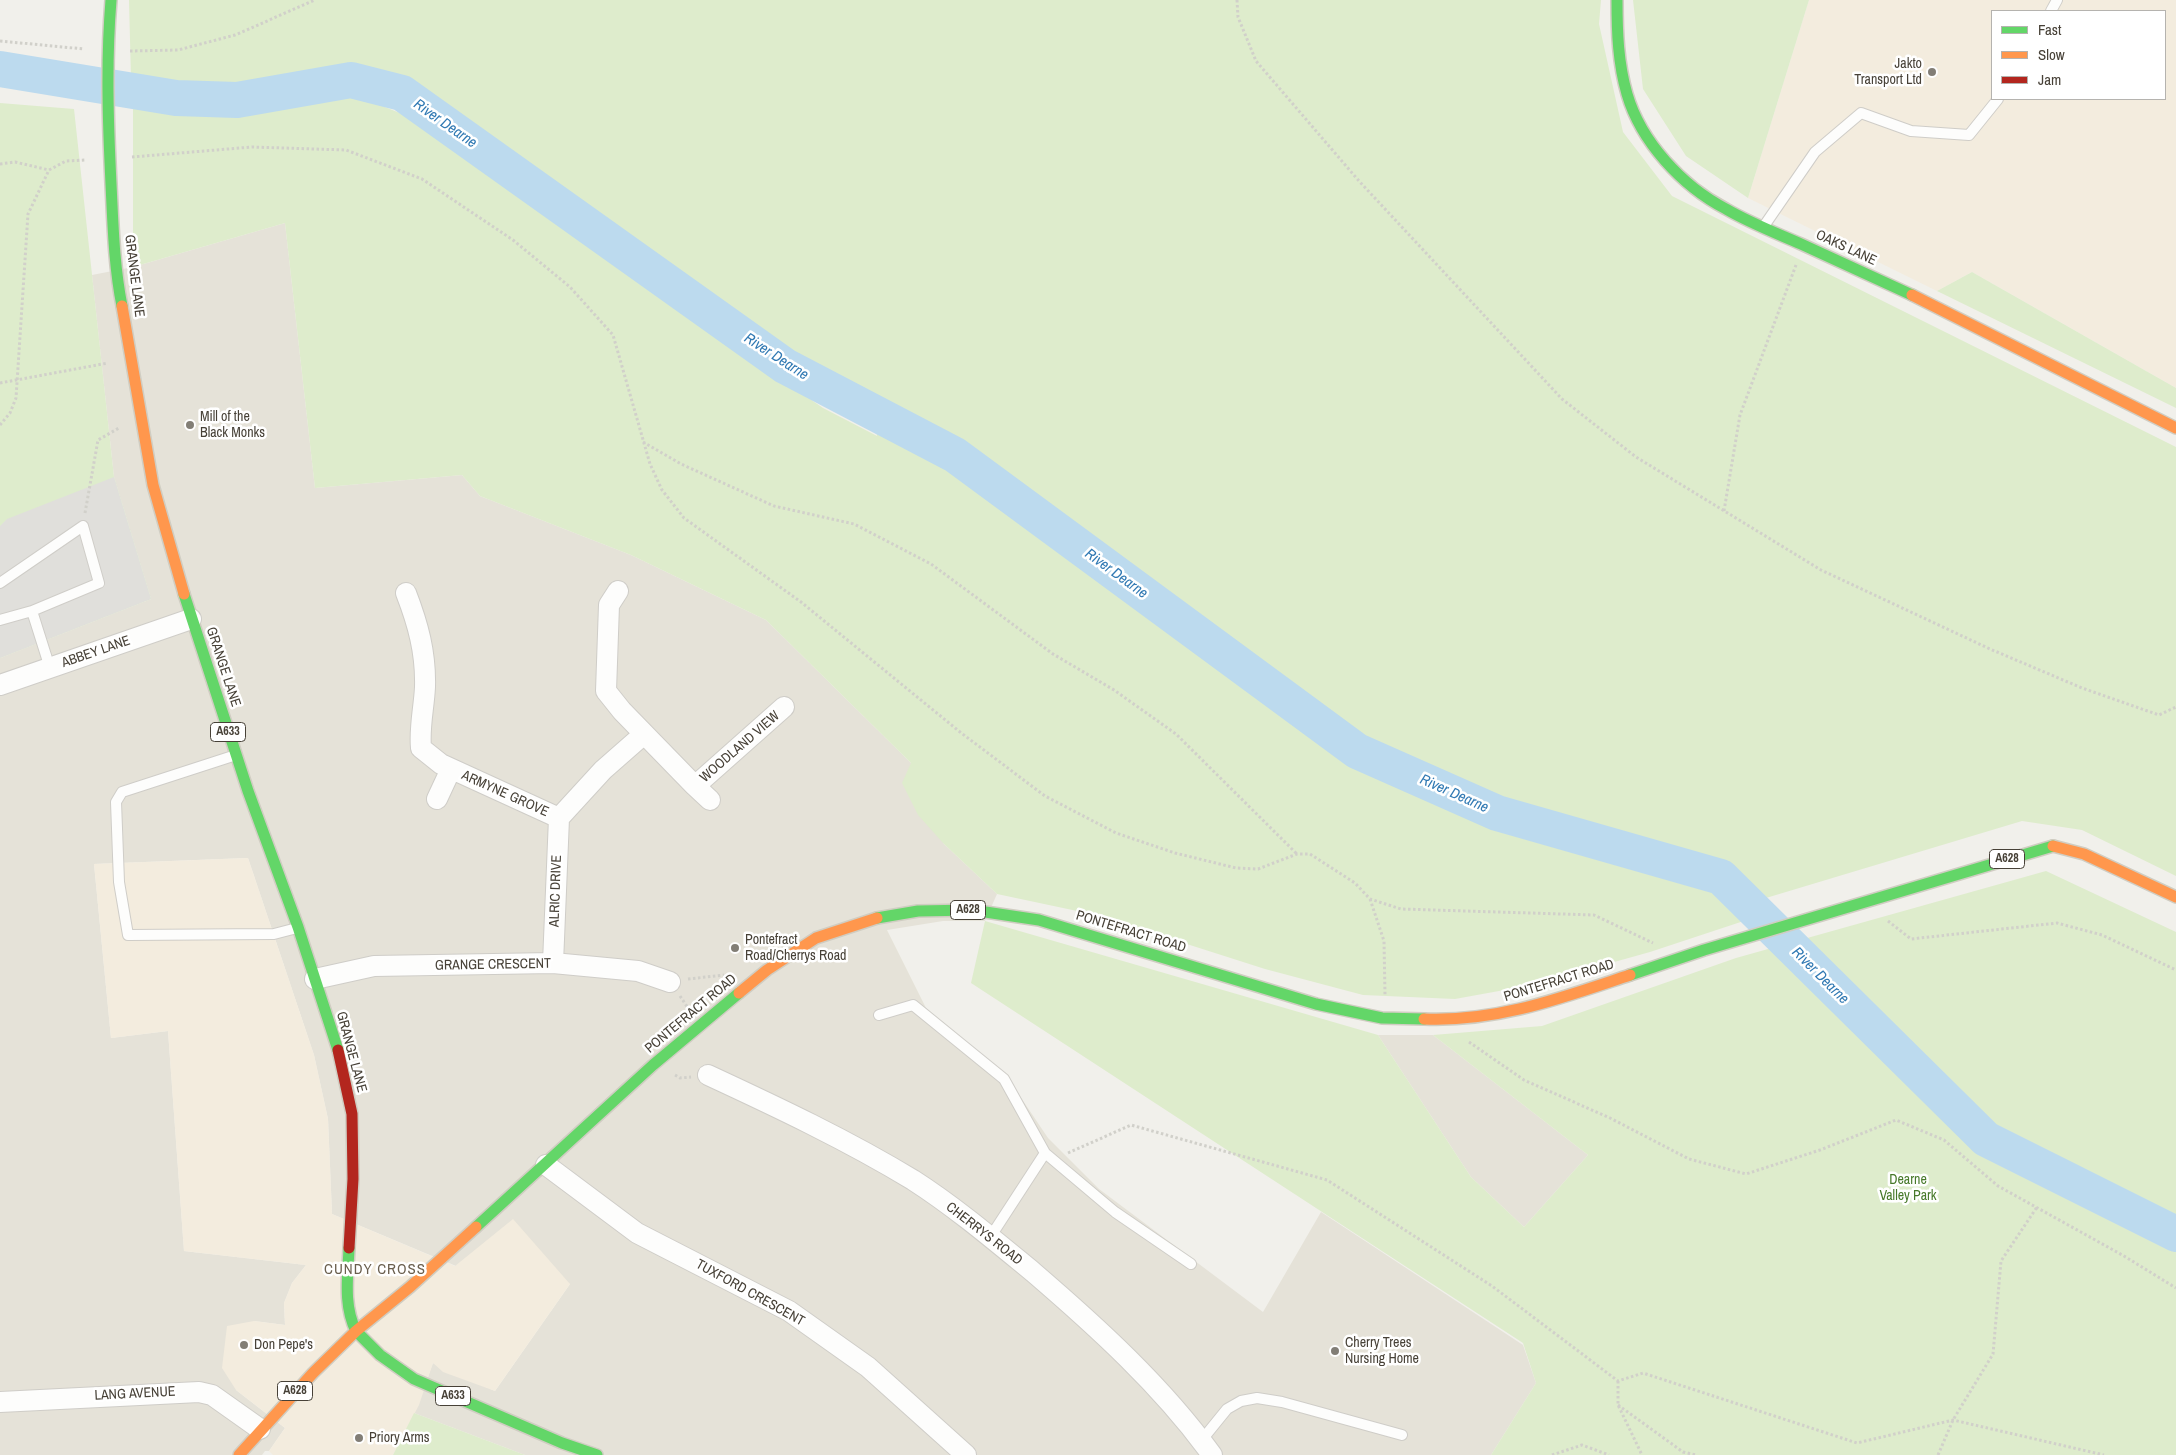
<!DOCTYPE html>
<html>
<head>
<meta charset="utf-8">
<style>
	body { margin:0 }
	#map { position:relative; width:2176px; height:1455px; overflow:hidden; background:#f1f0eb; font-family:"Archivo Narrow",sans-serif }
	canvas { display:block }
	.legend { position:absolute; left:1991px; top:10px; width:175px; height:90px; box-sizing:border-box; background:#fff; border:1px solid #b5b3af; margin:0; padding:6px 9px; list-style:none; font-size:15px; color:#474137 }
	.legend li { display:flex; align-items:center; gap:10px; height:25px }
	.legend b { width:25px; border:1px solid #b5b3af }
</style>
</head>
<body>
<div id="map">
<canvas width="2176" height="1455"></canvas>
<ul class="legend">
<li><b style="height:6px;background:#63d668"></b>Fast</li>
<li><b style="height:6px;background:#ff974d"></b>Slow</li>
<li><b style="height:6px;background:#b3261e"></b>Jam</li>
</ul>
</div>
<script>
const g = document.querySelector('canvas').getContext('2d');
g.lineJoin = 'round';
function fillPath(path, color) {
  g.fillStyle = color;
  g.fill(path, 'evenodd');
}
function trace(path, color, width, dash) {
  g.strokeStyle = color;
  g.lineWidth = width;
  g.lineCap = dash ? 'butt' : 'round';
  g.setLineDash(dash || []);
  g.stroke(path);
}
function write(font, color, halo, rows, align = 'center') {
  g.font = font + ' "Archivo Narrow",sans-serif';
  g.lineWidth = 5;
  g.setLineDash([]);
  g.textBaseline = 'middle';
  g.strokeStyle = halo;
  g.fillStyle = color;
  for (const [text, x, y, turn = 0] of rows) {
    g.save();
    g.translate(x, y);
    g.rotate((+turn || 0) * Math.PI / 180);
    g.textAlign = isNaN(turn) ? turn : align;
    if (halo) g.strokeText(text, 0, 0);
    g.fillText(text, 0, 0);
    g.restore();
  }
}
const residential = new Path2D(`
	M 285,223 L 315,488 L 462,475 L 480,496 L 631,555 L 766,620 L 911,763 L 944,844 L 997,894 L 985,921 L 943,921 L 887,930 L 926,1008 L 1005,1074 L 1048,1138 L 1099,1189 L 1263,1312 L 1321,1212 L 1523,1345 L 1536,1383 L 1491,1455 L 525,1455 L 414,1413 L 433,1363 L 495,1391 L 570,1284 L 456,1266 L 332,1214 L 328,1119 L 314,1055 L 248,858 L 94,864 L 111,1038 L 168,1031 L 184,1251 L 306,1265 L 292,1283 L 284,1303 L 285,1325 L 254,1321 L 236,1390 L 285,1428 L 269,1451 L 265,1451 L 262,1455 L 0,1455 L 0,658 L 151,599 L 114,477 L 92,275 L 133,267 Z
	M 1378,1035 L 1433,1035 L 1588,1155 L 1524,1227 L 1471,1177 Z`);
const commercial = new Path2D(`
	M 1809,0 L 2176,0 L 2176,388 L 1972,272 L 1937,291 L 1748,198 ZM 1992,11 L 2165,11 L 2165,99 L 1992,99 Z
	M 248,858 L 314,1055 L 328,1119 L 332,1214 L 455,1266 L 513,1219 L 570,1284 L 495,1391 L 443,1372 L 433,1363 L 419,1405 L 393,1455 L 273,1455 L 269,1451 L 285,1428 L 236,1390 L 222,1368 L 227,1326 L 254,1321 L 285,1325 L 284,1303 L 292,1283 L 306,1265 L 184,1251 L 168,1031 L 111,1038 L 94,864 Z`);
const green = new Path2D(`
	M 129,0 L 1601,0 L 1599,24 L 1623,132 L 1672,196 L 2176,447 L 2176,876 L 2082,830 L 2022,821 L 1766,898 L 1777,910 L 1650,952 L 1532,985 L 1455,999 L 1363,995 L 1265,969 L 1096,915 L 997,894 L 944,844 L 918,815 L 902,783 L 911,763 L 766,620 L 631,555 L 480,496 L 462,475 L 315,488 L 285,223 L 133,267 L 133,104 L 229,114 L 348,92 L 417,120 L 553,220 L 823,408 L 877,436 L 871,402 L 792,358 L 404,86 L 348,70 L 234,88 L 170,91 L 131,79 Z
	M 1633,0 L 1809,0 L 1748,198 L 1686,156 L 1643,89 Z
	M 0,103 L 74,109 L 114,477 L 151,599 L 0,658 Z
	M 1972,272 L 2176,388 L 2176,408 L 1937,291 Z
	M 2046,871 L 2176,932 L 2176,1455 L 1491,1455 L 1536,1383 L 1523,1343 L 971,983 L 985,921 L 1378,1035 L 1471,1177 L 1524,1227 L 1588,1155 L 1433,1035 L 1542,1026 L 1736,958 Z
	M 414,1413 L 525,1455 L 393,1455 Z`);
const parking = new Path2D(`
	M 114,477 L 151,599 L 0,658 L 0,526 L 7,519 Z`);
const river = new Path2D(`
	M 0,69 L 176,98 L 237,100 L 351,80 L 402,93 L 785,366 L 955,455 L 1357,751 L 1497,813 L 1721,877 L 1986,1139 L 2176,1234`);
const path = new Path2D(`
	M 1237,0 L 1238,17 L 1256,61 L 1359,181 L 1562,399 L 1636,457 L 1821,570 L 1990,649 L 2082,688 L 2159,715 L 2176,707
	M 0,41 L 84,49
	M 130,51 L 178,50 L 235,35 L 315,0
	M 132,157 L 252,147 L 346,150 L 422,179 L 513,240 L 570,287 L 613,335 L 650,464 L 662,490 L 684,518 L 801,602 L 960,732 L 1045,796 L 1116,833 L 1175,853 L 1236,868 L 1258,869 L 1297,854 L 1310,854 L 1355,883 L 1370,899 L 1401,909 L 1594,915 L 1653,943
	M 0,164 L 15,162 L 49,170
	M 0,383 L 108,363
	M 0,425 L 10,413 L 16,398 L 28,214 L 49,170 L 66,161 L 86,160
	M 643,442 L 681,464 L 774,506 L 854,524 L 931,564 L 1053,654 L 1114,690 L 1176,734 L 1297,854
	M 1724,511 L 1740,415 L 1796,265
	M 85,513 L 98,440 L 119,428
	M 1370,899 L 1384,941 L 1385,995
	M 1888,921 L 1911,939 L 2057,923 L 2102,935 L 2176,970
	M 688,979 L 724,975
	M 680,996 L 688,1008
	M 1469,1042 L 1524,1080 L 1610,1118 L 1689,1159 L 1746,1174 L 1820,1150 L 1896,1120 L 1944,1140 L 1998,1186 L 2124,1256 L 2176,1288
	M 675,1075 L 680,1078 L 691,1077
	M 1068,1153 L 1131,1125 L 1327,1180 L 1492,1286 L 1618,1381 L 1643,1373 L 1857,1443 L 1953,1420 L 2104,1455
	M 1618,1381 L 1618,1405 L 1642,1455
	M 1618,1405 L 1683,1452 L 1696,1455
	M 1552,1455 L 1582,1445 L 1609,1455
	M 1938,1455 L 1953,1420 L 1993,1354 L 2001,1261 L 2037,1207`);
const lane = new Path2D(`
	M 2051,11 L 2057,0
	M 1764,226 L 1815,152 L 1861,113 L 1911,131 L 1969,135 L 1998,99
	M 0,583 L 83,526 L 99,583 L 32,611 L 0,620
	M 32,611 L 50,668
	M 236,755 L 122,792 L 116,802 L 119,882 L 128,935 L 274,934 L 297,928
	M 879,1015 L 913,1005 L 1004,1079 L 1045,1153 L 1115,1212 L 1191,1264
	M 991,1236 L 1045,1153
	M 1201,1441 L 1227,1409 L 1241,1401 L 1257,1398 L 1282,1402 L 1402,1435`);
const street = new Path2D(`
	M 618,591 L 609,605 L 606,691 L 622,711 L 695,786 L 784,707
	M 406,593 C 418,624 426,653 425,687 C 424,708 419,727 421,748 L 441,764 L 559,818
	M 0,685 L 191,619
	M 695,786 L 710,800
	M 437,799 L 451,769
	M 559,818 L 603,770 L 644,734
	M 553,963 L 559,818
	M 315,979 L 374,966 L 553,963 L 638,971 L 670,982
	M 708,1075 C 777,1107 847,1140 913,1180 C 955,1207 994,1240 1033,1272 C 1097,1327 1162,1386 1212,1455
	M 546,1165 L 637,1233 L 789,1311 L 868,1367 L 966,1455
	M 0,1402 L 199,1392 L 212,1395 L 260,1429`);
const fast = new Path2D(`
	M 111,0 C 106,62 108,122 111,184 C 113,225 114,266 122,306
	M 1617,0 C 1617,32 1618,63 1627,94 C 1641,142 1682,186 1726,209 C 1750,223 1776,233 1801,244 C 1838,261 1875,278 1912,295
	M 184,594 L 248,791 L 298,927 L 338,1050
	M 877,918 L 918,911 L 972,910 L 1039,920 L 1316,1004 L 1382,1018 L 1424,1019
	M 1630,975 L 1704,950 L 2053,846
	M 476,1227 L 653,1065 L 739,993
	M 349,1248 C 348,1276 343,1305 356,1331
	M 356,1331 L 380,1355 L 414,1379 L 562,1443 L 597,1455`);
const slow = new Path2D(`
	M 1912,295 L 2176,428
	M 122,306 L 153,485 L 184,594
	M 2053,846 L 2084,854 L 2176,897
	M 739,993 L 767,970 L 816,938 L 877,918
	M 1424,1019 C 1498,1022 1561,998 1630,975
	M 239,1455 L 313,1373 L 356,1331 L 410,1287 L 476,1227`);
const jam = new Path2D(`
	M 338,1050 L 352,1114 L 353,1179 L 349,1248`);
const markers = [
	[1932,72,5,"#827e76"],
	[190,425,5,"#827e76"],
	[735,948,5,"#827e76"],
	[244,1345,5,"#827e76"],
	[1335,1351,5,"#827e76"],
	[359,1438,5,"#827e76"]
];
const shields = [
	[228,732,35],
	[2007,859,35],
	[968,910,35],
	[295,1391,35],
	[453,1396,35]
];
const shieldNames = [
	["A633",228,732],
	["A628",2007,859],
	["A628",968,910],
	["A628",295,1391],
	["A633",453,1396]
];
const poiNames = [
	["Jakto",1922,64,"right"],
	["Transport Ltd",1922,80,"right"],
	["Mill of the",200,417],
	["Black Monks",200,433],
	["Pontefract",745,940],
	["Road/Cherrys Road",745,956],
	["Cherry Trees",1345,1343],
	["Nursing Home",1345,1359],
	["Don Pepe's",254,1345],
	["Priory Arms",369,1438]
];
const streetNames = [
	["OAKS LANE",1846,248,25],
	["GRANGE LANE",134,276,83],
	["ABBEY LANE",96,652,-19],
	["GRANGE LANE",223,667,72],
	["WOODLAND VIEW",740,747,-41],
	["ARMYNE GROVE",505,794,24],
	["ALRIC DRIVE",556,891,-88],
	["PONTEFRACT ROAD",1131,932,17],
	["GRANGE CRESCENT",493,965,-1],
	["PONTEFRACT ROAD",1559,981,-17],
	["PONTEFRACT ROAD",691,1014,-40],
	["GRANGE LANE",351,1052,75],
	["CHERRYS ROAD",984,1234,38],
	["TUXFORD CRESCENT",750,1293,29],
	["LANG AVENUE",135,1394,-3]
];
const parkNames = [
	["Dearne",1908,1180],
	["Valley Park",1908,1196]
];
const waterNames = [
	["River Dearne",445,124,35],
	["River Dearne",776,357,33],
	["River Dearne",1116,574,36],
	["River Dearne",1454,794,24],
	["River Dearne",1820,976,45]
];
const neighbourhoodNames = [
	["CUNDY CROSS",375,1270]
];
fillPath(residential, '#e5e2d8');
fillPath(commercial, '#f3ecde');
fillPath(green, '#deeccc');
fillPath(parking, '#e0dfdb');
trace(river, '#bcdaee', 36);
trace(lane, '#cfcdc8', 12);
trace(street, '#cfcdc8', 22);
trace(fast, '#d0cdc2', 14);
trace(slow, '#d0cdc2', 14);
trace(jam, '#d0cdc2', 14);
trace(path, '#d1d0ca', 3, [2.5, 2.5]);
trace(lane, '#fdfdfc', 10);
trace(street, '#fdfdfc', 20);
trace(fast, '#63d668', 11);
trace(slow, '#ff974d', 11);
trace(jam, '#b3261e', 11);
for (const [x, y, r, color] of markers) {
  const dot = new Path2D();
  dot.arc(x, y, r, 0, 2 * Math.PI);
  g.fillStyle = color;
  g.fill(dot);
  trace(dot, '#fff', 2);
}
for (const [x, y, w] of shields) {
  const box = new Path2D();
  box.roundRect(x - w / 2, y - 9.5, w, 19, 4);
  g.fillStyle = '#fff';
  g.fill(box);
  trace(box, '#474137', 1);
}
write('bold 12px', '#474137', null, shieldNames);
write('14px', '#474137', '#fff', poiNames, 'left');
write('14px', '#474137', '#fff', streetNames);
write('14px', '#47792a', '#fff', parkNames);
write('italic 15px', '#3079b3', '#fff', waterNames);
g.letterSpacing = '1px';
write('15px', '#6a5f4e', '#fff', neighbourhoodNames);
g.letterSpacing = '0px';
</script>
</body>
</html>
